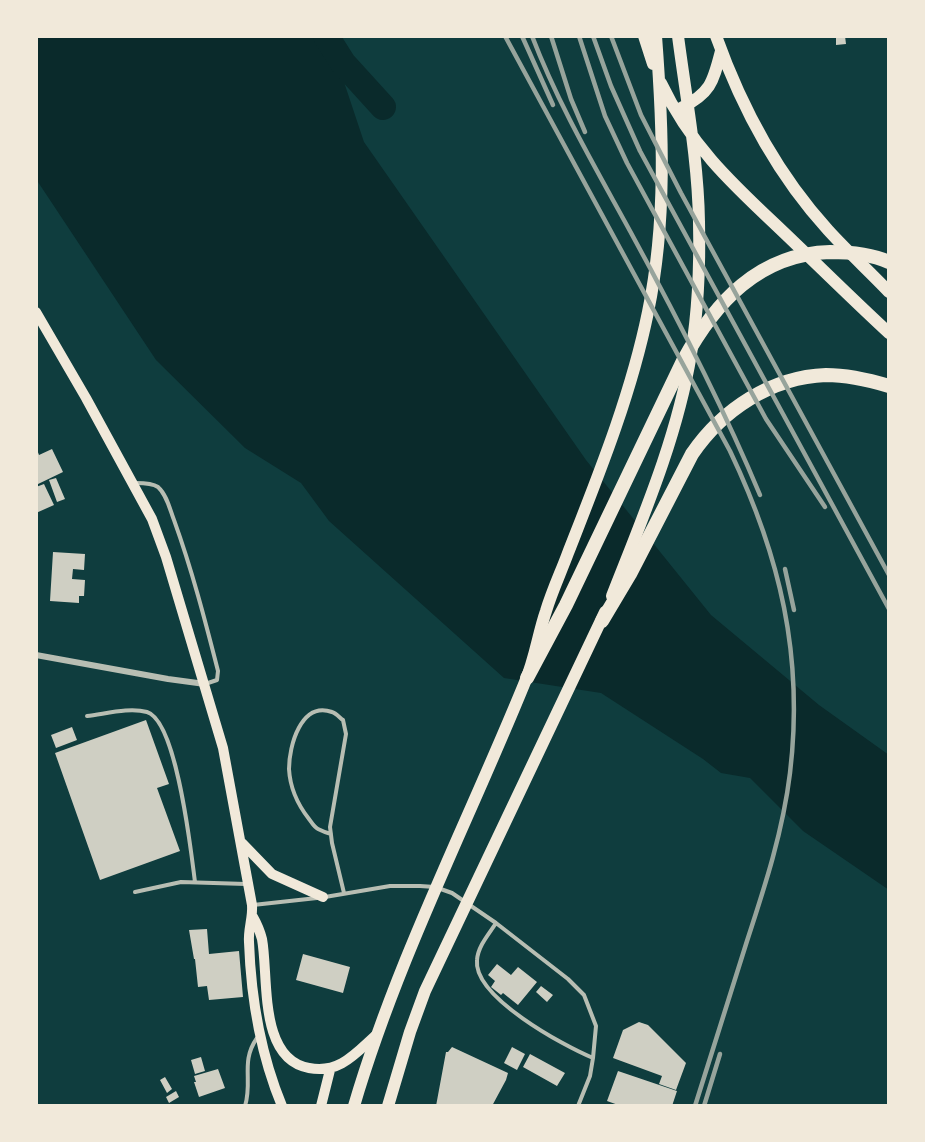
<!DOCTYPE html>
<html>
<head>
<meta charset="utf-8">
<style>
	body { margin:0 }
	#map { position:relative; width:925px; height:1142px; overflow:hidden; background:#0f3d3e; font-family:Roboto,sans-serif }
	canvas { display:block }
	.frame { position:absolute; inset:0; border:38px solid #f1e9da; pointer-events:none }
</style>
</head>
<body>
<div id="map">
<canvas width="925" height="1142"></canvas>
<div class="frame"></div>
</div>
<script>
const g = document.querySelector('canvas').getContext('2d');
g.lineJoin = 'round';
function fillPath(path, color) {
  g.fillStyle = color;
  g.fill(path, 'evenodd');
}
function trace(path, color, width, dash) {
  g.strokeStyle = color;
  g.lineWidth = width;
  g.lineCap = dash ? 'butt' : 'round';
  g.setLineDash(dash || []);
  g.stroke(path);
}
const water = new Path2D(`
	M 36,36 L 324,36 L 342,76 L 364,142 L 586,460 L 711,615 L 819,705 L 889,755 L 889,890 L 803,831 L 750,778 L 721,773 L 703,759 L 601,693 L 504,678 L 329,521 L 301,483 L 245,448 L 156,360 L 36,179 Z`);
const river = new Path2D(`
	M 326,36 L 343,63 L 383,107`);
const building = new Path2D(`
	M 836,36 L 845,36 L 846,44 L 836,45 Z
	M 36,447 L 39,455 L 52,449 L 63,472 L 36,485 Z
	M 56,478 L 65,499 L 57,502 L 49,480 Z
	M 44,484 L 54,505 L 36,513 L 36,487 Z
	M 53,552 L 85,554 L 84,570 L 73,569 L 72,579 L 85,580 L 84,596 L 79,596 L 79,603 L 50,601 Z
	M 146,720 L 169,784 L 157,788 L 180,851 L 100,880 L 55,753 Z
	M 72,727 L 77,740 L 56,748 L 51,735 Z
	M 207,929 L 209,954 L 239,951 L 243,997 L 209,1000 L 207,986 L 198,987 L 195,959 L 194,959 L 189,930 Z
	M 303,954 L 350,967 L 343,993 L 296,980 Z
	M 497,964 L 511,975 L 518,967 L 537,982 L 518,1005 L 503,993 L 501,995 L 491,987 L 495,981 L 488,975 Z
	M 541,986 L 553,995 L 547,1002 L 536,992 Z
	M 639,1022 L 648,1025 L 686,1063 L 676,1090 L 659,1084 L 662,1076 L 613,1058 L 623,1030 Z
	M 452,1047 L 508,1073 L 506,1080 L 492,1106 L 436,1106 L 446,1052 L 448,1052 Z
	M 512,1047 L 525,1054 L 517,1070 L 504,1063 Z
	M 530,1054 L 565,1073 L 557,1086 L 523,1067 Z
	M 201,1057 L 205,1071 L 195,1074 L 191,1060 Z
	M 218,1069 L 225,1088 L 199,1097 L 194,1082 L 196,1082 L 194,1076 Z
	M 618,1071 L 677,1091 L 672,1106 L 621,1106 L 607,1101 Z
	M 165,1077 L 172,1089 L 167,1093 L 160,1080 Z
	M 176,1091 L 179,1097 L 169,1103 L 166,1097 Z`);
const service = new Path2D(`
	M 136,483 C 143,483 152,483 158,487 C 167,495 170,510 174,520 C 192,570 205,620 218,671 L 217,680 L 205,684
	M 87,716 C 105,714 129,707 147,712 C 177,721 191,852 195,882
	M 331,834 C 327,833 322,831 318,829 C 314,827 312,823 309,819 C 298,805 290,787 289,769 C 289,746 301,701 332,712 C 336,713 340,718 343,720 L 346,734 L 330,827 L 332,843 L 344,893
	M 135,892 L 181,882 L 246,884
	M 325,897 L 390,886 L 420,886 L 435,887 L 452,893 L 496,923 L 568,979 L 584,995 L 596,1026 L 593,1058 L 590,1076 L 578,1106
	M 253,905 L 317,898
	M 496,923 C 489,934 478,946 477,960 C 473,997 564,1046 593,1058
	M 245,1106 C 253,1081 240,1062 257,1038`);
const minor = new Path2D(`
	M 36,655 L 168,679 L 205,684`);
const secondary = new Path2D(`
	M 36,312 L 86,398 L 152,519 L 166,557 L 223,748 L 252,905 C 253,918 248,929 249,942 C 251,999 260,1053 282,1106
	M 242,843 L 272,874 L 323,897
	M 253,917 C 257,924 260,931 262,939 C 269,977 258,1059 309,1068 C 339,1074 355,1054 376,1035
	M 321,1106 L 330,1070`);
const primary = new Path2D(`
	M 644,36 L 653,64
	M 716,36 C 741,106 777,174 828,230 C 847,251 869,271 889,292
	M 661,83 C 690,144 728,180 776,225 C 814,261 851,298 889,333
	M 681,108 C 711,93 713,82 721,51
	M 612,596 C 643,517 677,438 691,354 C 698,311 700,265 699,222 C 698,159 686,98 678,36
	M 354,1106 C 397,960 468,822 525,682 C 535,659 538,634 546,611 C 552,591 561,572 568,553 C 599,474 631,395 648,312 C 667,221 663,128 656,36
	M 388,1106 L 410,1032 L 425,991 L 605,612`);
const trunk = new Path2D(`
	M 602,621 L 630,574 L 692,454 C 722,410 771,377 826,375 C 846,375 869,380 889,386
	M 527,678 L 566,605 L 683,361 C 715,302 759,254 830,252 C 850,252 871,254 889,262`);
const rail = new Path2D(`
	M 505,36 L 730,451 C 780,556 804,656 790,773 C 783,831 765,886 747,941 C 730,996 712,1051 695,1106
	M 522,36 L 553,105
	M 532,36 C 558,104 595,167 630,231 C 677,317 722,404 760,495
	M 551,36 L 571,99 L 585,132
	M 579,36 L 605,116 L 627,163 L 766,419 L 825,507
	M 593,36 L 611,86 L 640,151 L 889,609
	M 611,36 L 641,115 L 681,193 L 889,575
	M 785,569 L 794,610
	M 704,1106 L 720,1054`);
fillPath(water, '#0a2a2b');
trace(river, '#0a2a2b', 26);
fillPath(building, '#cfcfc3');
trace(service, '#b8beb3', 4);
trace(minor, '#b8beb3', 6);
trace(secondary, '#f1e9da', 10);
trace(primary, '#f1e9da', 12);
trace(trunk, '#f1e9da', 14);
trace(rail, '#97a49c', 4.5);
</script>
</body>
</html>
